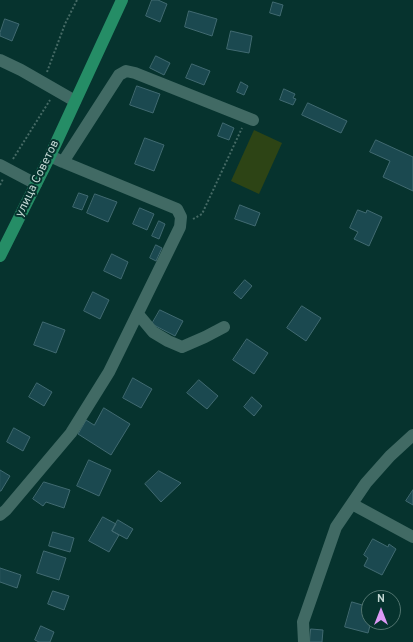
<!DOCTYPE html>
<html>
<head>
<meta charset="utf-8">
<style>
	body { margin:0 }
	#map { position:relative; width:413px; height:642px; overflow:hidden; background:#06332e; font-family:Overpass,sans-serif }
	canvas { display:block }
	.north { position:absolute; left:361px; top:590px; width:40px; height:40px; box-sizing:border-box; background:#06332e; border:1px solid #517570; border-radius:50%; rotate:0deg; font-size:11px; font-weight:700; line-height:16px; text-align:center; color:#c2d7d3 }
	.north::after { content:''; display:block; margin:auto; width:14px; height:18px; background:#dc99f5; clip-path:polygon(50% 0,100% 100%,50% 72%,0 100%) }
</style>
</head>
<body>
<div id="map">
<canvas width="413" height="642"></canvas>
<div class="north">N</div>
</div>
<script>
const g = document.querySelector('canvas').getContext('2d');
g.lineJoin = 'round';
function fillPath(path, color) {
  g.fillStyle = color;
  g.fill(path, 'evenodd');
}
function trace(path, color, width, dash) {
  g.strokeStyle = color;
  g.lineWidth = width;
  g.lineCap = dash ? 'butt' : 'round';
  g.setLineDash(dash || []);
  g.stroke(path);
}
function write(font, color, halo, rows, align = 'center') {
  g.font = font + ' Overpass,sans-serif';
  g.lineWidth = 4;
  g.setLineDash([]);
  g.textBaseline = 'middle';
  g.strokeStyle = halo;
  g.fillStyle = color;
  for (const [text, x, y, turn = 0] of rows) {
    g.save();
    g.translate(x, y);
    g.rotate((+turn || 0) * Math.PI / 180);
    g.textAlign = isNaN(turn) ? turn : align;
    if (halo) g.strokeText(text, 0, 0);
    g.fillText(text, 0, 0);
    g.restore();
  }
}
const green = new Path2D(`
	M 254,130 L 282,143 L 259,194 L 231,181 Z`);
const building = new Path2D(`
	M 152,0 L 158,0 L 167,4 L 160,22 L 146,16 Z
	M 273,2 L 283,5 L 280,16 L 270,13 Z
	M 189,11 L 217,19 L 212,36 L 185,27 Z
	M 5,19 L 19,24 L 12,41 L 0,36 L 0,33 Z
	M 231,31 L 252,36 L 249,53 L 227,49 Z
	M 156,56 L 170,63 L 164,75 L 150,68 Z
	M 192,64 L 210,71 L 204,85 L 186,78 Z
	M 241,82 L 248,86 L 244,95 L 237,92 Z
	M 137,86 L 160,94 L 153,113 L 130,105 Z
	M 284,89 L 295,94 L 293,98 L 296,99 L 293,105 L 280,100 Z
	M 308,103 L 347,121 L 341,133 L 302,115 Z
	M 223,123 L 234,128 L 229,140 L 218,136 Z
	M 145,138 L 164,145 L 154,171 L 135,164 Z
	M 376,140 L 413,157 L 413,191 L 383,177 L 390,161 L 370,152 Z
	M 79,193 L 88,196 L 82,210 L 73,207 Z
	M 95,194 L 117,202 L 108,222 L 87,213 Z
	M 240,205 L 260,213 L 255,226 L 235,219 Z
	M 140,208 L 154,214 L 147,230 L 133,224 Z
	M 358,210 L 366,213 L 367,210 L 382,217 L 369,246 L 354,239 L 358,232 L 350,228 Z
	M 159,221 L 165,224 L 159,239 L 152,236 Z
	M 156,245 L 162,248 L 156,261 L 150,258 Z
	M 112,254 L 128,262 L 121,279 L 104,271 Z
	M 245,280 L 252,286 L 241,299 L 234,293 Z
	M 93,292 L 109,300 L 100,319 L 84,311 Z
	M 302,306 L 321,318 L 306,341 L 287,328 Z
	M 160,310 L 183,321 L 175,336 L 152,324 Z
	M 43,322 L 65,330 L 56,353 L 34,345 Z
	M 247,339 L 268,353 L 254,374 L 233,360 Z
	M 133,378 L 152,389 L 141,408 L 123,398 Z
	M 199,380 L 218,396 L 207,409 L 187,393 Z
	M 37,383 L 52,392 L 44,406 L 29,397 Z
	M 252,397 L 262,406 L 254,416 L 244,407 Z
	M 104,408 L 130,424 L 111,455 L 78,434 L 86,420 L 94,425 Z
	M 14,428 L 30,437 L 23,451 L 7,442 Z
	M 89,460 L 111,470 L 99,496 L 77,486 Z
	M 0,470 L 10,476 L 1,491 L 0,491 Z
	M 159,471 L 181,483 L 161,502 L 145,484 Z
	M 44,482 L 70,490 L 64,508 L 46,502 L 43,506 L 33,499 Z
	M 413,490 L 413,505 L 406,501 Z
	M 103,517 L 116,524 L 112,531 L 119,535 L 109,552 L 89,541 Z
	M 118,520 L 133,529 L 127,539 L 112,531 Z
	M 53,532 L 74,538 L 70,552 L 49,546 Z
	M 373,539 L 388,547 L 389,544 L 396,549 L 382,575 L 364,566 L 368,558 L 364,555 Z
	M 44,551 L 66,558 L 59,580 L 37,573 Z
	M 0,568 L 21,575 L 17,588 L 0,582 Z
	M 53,591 L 69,596 L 64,610 L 48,604 Z
	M 352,602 L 369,607 L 369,622 L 371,622 L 368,633 L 345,627 Z
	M 41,626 L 54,632 L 50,642 L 39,642 L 35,640 Z
	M 311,629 L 323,630 L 322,642 L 310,642 Z`);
const path = new Path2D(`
	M 47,72 L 65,24 L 77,0
	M 13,159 L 50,100
	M 0,185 L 3,179
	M 193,219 L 202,214 L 242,128`);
const minor = new Path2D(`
	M 0,60 L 21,70 L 75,101
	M 63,162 L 119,75 L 126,71 L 135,73 L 253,120
	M 0,165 L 36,184
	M 138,314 L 153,332 L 168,341 L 182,347 L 205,337 L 224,327
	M 352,504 L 413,537
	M 0,515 L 6,510 L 71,433 L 109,372 L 180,227 L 181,217 L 177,209 L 63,162 L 50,156
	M 304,642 L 303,622 L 336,527 L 366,483 L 390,456 L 413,435`);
const major = new Path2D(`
	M 0,256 L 50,156 L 122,0`);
const streetNames = [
	["улица Советов",38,179,-64]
];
fillPath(green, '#2d4415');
fillPath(building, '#1b4950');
trace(building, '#416a71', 1);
trace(path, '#456a65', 2, [2, 2]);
trace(minor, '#416a64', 12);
trace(major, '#258d66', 12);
write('12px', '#c2d7d3', '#06332e', streetNames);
</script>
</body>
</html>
